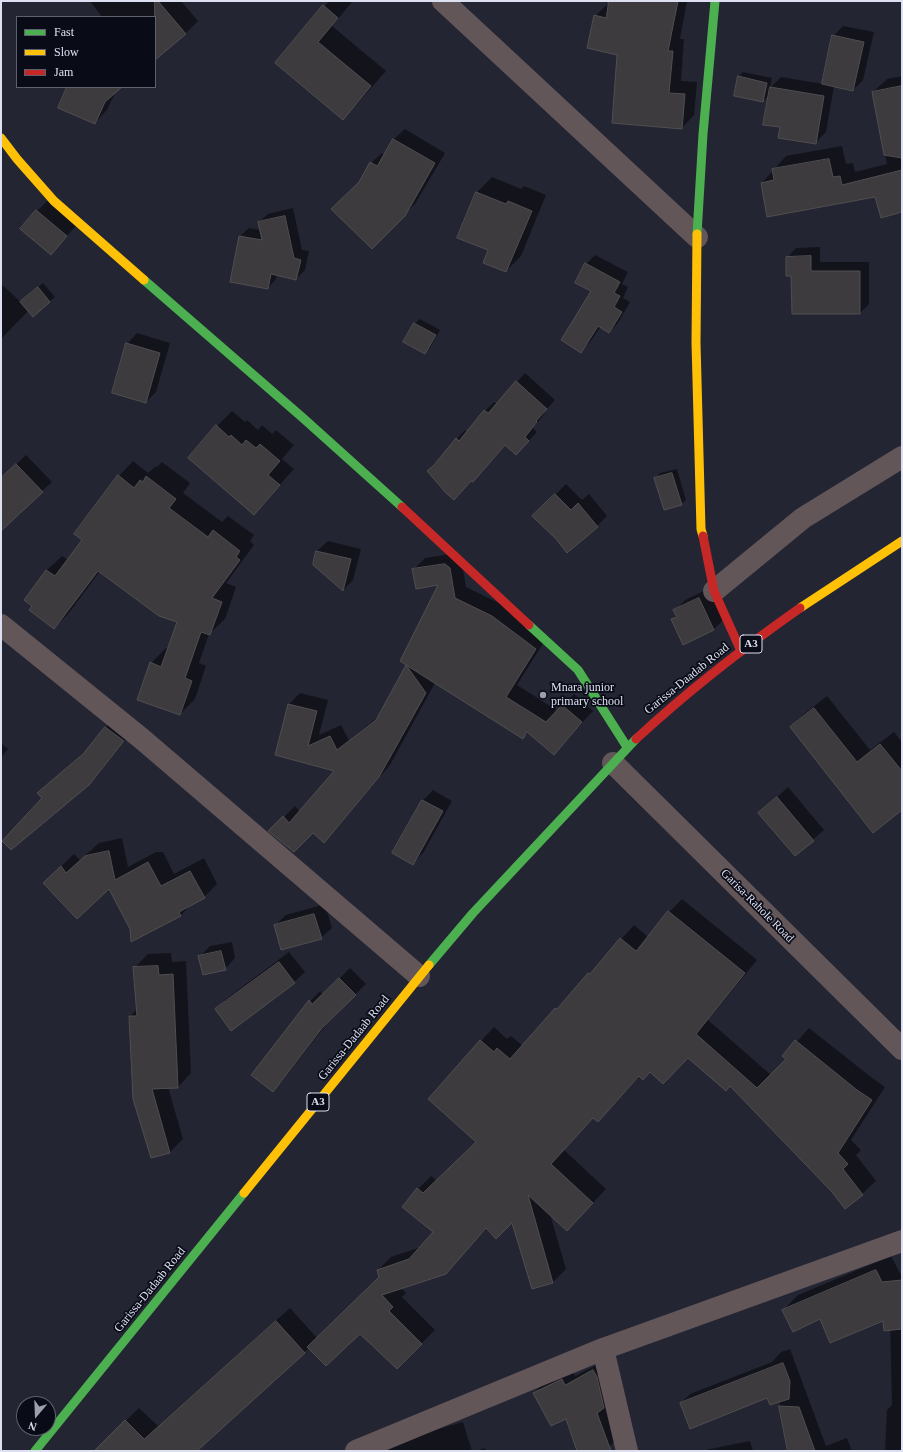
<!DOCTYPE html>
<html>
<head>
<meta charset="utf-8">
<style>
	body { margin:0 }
	#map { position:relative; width:903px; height:1452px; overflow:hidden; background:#232533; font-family:Georgia,serif }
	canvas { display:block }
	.frame { position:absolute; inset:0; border:2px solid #dce0f1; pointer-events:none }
	.legend { position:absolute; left:16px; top:16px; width:140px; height:72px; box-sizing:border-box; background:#090b16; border:1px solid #5d606e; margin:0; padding:5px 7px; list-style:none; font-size:12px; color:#dce0f1 }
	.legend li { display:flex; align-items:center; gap:8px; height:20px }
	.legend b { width:20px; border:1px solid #5d606e }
	.north { position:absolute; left:16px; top:1396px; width:40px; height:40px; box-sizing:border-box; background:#090b16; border:1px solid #5d606e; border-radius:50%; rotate:199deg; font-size:11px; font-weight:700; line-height:16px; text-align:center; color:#dce0f1 }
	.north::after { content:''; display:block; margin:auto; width:14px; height:18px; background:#9b9fae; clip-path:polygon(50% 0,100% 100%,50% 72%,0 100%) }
</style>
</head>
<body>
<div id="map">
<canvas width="903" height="1452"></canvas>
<div class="frame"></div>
<ul class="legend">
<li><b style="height:5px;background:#4caf50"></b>Fast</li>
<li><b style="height:5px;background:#ffc107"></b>Slow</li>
<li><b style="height:5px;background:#c62828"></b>Jam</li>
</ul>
<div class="north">N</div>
</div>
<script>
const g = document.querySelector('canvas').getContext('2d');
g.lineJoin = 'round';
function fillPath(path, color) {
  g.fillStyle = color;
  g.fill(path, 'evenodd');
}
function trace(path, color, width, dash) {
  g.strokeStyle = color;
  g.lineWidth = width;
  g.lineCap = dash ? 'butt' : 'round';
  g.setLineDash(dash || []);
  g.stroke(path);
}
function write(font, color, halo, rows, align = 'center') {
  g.font = font + ' Georgia,serif';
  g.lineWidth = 3.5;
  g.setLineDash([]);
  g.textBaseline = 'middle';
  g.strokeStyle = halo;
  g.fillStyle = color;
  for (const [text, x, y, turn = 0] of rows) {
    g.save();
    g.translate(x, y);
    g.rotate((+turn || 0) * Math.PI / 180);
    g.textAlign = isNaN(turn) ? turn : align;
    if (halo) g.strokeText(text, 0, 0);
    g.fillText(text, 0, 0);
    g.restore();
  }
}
const shadow = new Path2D(`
	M 90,1 L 181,1 L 198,21 L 186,33 L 155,59 L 155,17 L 102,17 Z
	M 329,1 L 352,2 L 332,26 L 386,71 L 358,103 L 343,118 L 277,63 Z
	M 610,1 L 687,1 L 680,39 L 684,39 L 681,81 L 697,82 L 694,115 L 682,128 L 618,54 L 595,16 L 608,4 L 609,4 Z
	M 843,26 L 874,32 L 863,80 L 853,90 L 834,86 L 826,132 L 815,143 L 781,127 L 770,94 L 763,101 L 738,77 L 743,72 L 772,78 L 770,88 L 781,77 L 823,84 L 833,36 Z
	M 902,76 L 902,219 L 900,212 L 876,196 L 762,183 L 786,156 L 842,146 L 846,164 L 853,163 L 855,172 L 887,164 L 873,92 L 887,79 Z
	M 68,87 L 118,87 L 107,110 L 95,123 Z
	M 405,129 L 445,153 L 415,204 L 372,247 L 371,163 L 382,153 L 385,155 L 394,139 Z
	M 492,177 L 521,189 L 524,186 L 546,195 L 521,256 L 506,271 L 489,250 L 477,192 Z
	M 47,201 L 76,226 L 51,253 L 37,211 Z
	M 293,208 L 302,250 L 309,251 L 305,270 L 296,279 L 277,274 L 276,279 L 268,288 L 240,236 L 249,228 L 261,230 L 259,222 L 268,214 Z
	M 820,247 L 820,262 L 869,262 L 869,304 L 860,313 L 792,275 L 787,258 L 796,248 Z
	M 595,255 L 628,272 L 622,284 L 628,287 L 623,298 L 630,302 L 618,323 L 609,332 L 601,326 L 590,342 L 581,351 L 592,291 L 586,264 Z
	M 43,283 L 55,297 L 33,316 L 29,310 L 1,339 L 1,284 L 21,302 Z
	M 420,319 L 440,330 L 430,348 L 425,353 L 415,323 Z
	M 137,333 L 170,343 L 156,392 L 146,402 L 127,344 Z
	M 525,373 L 555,400 L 544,412 L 545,413 L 533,428 L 537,432 L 516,454 L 506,444 L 481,472 L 472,480 L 454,499 L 428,471 L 465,430 L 467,432 L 485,411 L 494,402 L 497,404 Z
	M 232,411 L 245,422 L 247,420 L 258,430 L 262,425 L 272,434 L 276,430 L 294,445 L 282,459 L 294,469 L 254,513 L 190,458 L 217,426 Z
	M 26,455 L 52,482 L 42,491 L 1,520 L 1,479 Z
	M 133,461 L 148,473 L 156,466 L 157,467 L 162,462 L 190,483 L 183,493 L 222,522 L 228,516 L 254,535 L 250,541 L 254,545 L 226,583 L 236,587 L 225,619 L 209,634 L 199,663 L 206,666 L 195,699 L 180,714 L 151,663 L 166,648 L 169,649 L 179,621 L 100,571 L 69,613 L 54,628 L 34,606 L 25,600 L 47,570 L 62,556 L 68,560 L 83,540 L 119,476 Z
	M 677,469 L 686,500 L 681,504 L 655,478 L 660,473 Z
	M 566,484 L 582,500 L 589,494 L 607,516 L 597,526 L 556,538 L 534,516 Z
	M 328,541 L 361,549 L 353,580 L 343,590 L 317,551 Z
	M 457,553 L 461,557 L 466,587 L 503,605 L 547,637 L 517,685 L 558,711 L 574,694 L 593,711 L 554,753 L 529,732 L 523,738 L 435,683 L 390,765 L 335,830 L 324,841 L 313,832 L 270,831 L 295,806 L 300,812 L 335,770 L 276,755 L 289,704 L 300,693 L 328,700 L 319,735 L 341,725 L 349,740 L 379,716 L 407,665 L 440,583 L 413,570 L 425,558 Z
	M 710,588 L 724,619 L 714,629 L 684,644 L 673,619 L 677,615 L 675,610 L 685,600 Z
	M 827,696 L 870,750 L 894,732 L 902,742 L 902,809 L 791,727 L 804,714 Z
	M 116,717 L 133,731 L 99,773 L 88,784 L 43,798 L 38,793 L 88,749 L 106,727 Z
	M 1,743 L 8,749 L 1,757 Z
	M 788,787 L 824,830 L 795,855 L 760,813 Z
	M 433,790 L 452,801 L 423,853 L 413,863 L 394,852 L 423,800 Z
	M 122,838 L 128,867 L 156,852 L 163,852 L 174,874 L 204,858 L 217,884 L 204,897 L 192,904 L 181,915 L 131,928 L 109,888 L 77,918 L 57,870 L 74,854 L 80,860 L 99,843 Z
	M 682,899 L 757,960 L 708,1020 L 771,1075 L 787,1059 L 784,1056 L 809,1028 L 871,1077 L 885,1087 L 851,1140 L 861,1150 L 856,1155 L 876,1181 L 862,1194 L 833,1191 L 731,1085 L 688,1057 L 651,1071 L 643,1079 L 640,1076 L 598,1121 L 594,1117 L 564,1150 L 606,1189 L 567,1230 L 550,1214 L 566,1269 L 553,1282 L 513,1221 L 487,1227 L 445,1273 L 401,1288 L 406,1293 L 402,1297 L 435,1330 L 397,1368 L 360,1332 L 309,1348 L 195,1451 L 105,1451 L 100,1446 L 139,1408 L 158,1426 L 290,1308 L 317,1338 L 380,1277 L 378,1270 L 391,1257 L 421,1247 L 434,1232 L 418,1189 L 431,1176 L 437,1181 L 478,1142 L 481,1041 L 494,1027 L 507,1039 L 511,1036 L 523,1046 L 556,1009 L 570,996 L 634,925 L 648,937 L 669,912 Z
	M 325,904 L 332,928 L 321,938 L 275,925 L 286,915 Z
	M 232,942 L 235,958 L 225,969 L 200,956 L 210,946 Z
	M 289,952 L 305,972 L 294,982 L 231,1029 L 216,1009 L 226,999 Z
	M 171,953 L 172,962 L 186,961 L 191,1073 L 178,1087 L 168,1087 L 183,1139 L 170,1152 L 151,1157 L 130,1016 L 137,1009 L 134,968 L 148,954 Z
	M 350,968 L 366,984 L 332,1017 L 283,1080 L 273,1091 L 310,1001 L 320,991 L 323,995 Z
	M 891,1256 L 902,1277 L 902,1451 L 885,1451 L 887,1410 L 892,1405 L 890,1317 L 820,1317 L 783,1310 L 798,1295 Z
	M 790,1349 L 826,1446 L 847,1438 L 852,1451 L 789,1451 L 779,1401 L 768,1397 L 681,1403 L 690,1394 L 772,1362 L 781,1352 Z
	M 604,1361 L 619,1437 L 609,1447 L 599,1451 L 578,1451 L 566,1417 L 534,1393 L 544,1383 L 572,1370 L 575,1376 Z
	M 463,1422 L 472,1451 L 374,1451 L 397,1441 Z
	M 750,1441 L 753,1451 L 700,1451 Z
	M 485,1448 L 486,1451 L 475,1451 Z`);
const building = new Path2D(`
	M 155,1 L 158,1 L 186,34 L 155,60 Z
	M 609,1 L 678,1 L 668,51 L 673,51 L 669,93 L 685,94 L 682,129 L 612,123 L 617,55 L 587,48 L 594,15 L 606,18 Z
	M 323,5 L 338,18 L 318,42 L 371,86 L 343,120 L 275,63 Z
	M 832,35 L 864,42 L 853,91 L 822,84 Z
	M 738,76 L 767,83 L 763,102 L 734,96 Z
	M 902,86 L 902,158 L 884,155 L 872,92 Z
	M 67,87 L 122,87 L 105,102 L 95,124 L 58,108 Z
	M 770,87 L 824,96 L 816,144 L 778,138 L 780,127 L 763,125 Z
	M 393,139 L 435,163 L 405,216 L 372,249 L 331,209 L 359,182 L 370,162 L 377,166 Z
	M 829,159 L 833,177 L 840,176 L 842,185 L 902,170 L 902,212 L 881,218 L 875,197 L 767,217 L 761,183 L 774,180 L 772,169 Z
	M 476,192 L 506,204 L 508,201 L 532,211 L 506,272 L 483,263 L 488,250 L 457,238 Z
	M 36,210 L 67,236 L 51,255 L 20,229 Z
	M 285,216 L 294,258 L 301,260 L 296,280 L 271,274 L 268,289 L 230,282 L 239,236 L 262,240 L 258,222 Z
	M 811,256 L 811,271 L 860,271 L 860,314 L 792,314 L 791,276 L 786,276 L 786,257 Z
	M 585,263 L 620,282 L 614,293 L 620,296 L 614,307 L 622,312 L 609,333 L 598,326 L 581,353 L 561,340 L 591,291 L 575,283 Z
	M 38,287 L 50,302 L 33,317 L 20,302 Z
	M 414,323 L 436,335 L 425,354 L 403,342 Z
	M 126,343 L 160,353 L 146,403 L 112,393 Z
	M 516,381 L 547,409 L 536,421 L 537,422 L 525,437 L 529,441 L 516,455 L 505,445 L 473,482 L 471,481 L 454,500 L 446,493 L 427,471 L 434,465 L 456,438 L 459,441 L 484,410 L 488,413 Z
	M 216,425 L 229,437 L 231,435 L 242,445 L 246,440 L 256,448 L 260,444 L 280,461 L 268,475 L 280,485 L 254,515 L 188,458 Z
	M 16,464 L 43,492 L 1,531 L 1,478 Z
	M 672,473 L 682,505 L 664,510 L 654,478 Z
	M 118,475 L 134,488 L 140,480 L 143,482 L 146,476 L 176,499 L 169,508 L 208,537 L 213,530 L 240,551 L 236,557 L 240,560 L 212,598 L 222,602 L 210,635 L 201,632 L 185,678 L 192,681 L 180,715 L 137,700 L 150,662 L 161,667 L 177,622 L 159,616 L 98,571 L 54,629 L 29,610 L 32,606 L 24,600 L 46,570 L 55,576 L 82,540 L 74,534 Z
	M 555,494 L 571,510 L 578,503 L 598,527 L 567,553 L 556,539 L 532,516 Z
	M 316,551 L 351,559 L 343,591 L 313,565 Z
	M 445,564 L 450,568 L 455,598 L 492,616 L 536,649 L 506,697 L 546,722 L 562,705 L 582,722 L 554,755 L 527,732 L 523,739 L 406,665 L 426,693 L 379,777 L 324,843 L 313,833 L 294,852 L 268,831 L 283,816 L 289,823 L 334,771 L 275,755 L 288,704 L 317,711 L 308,746 L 330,736 L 337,750 L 376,720 L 406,665 L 400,661 L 438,585 L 416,589 L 412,569 Z
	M 699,598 L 714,630 L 683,645 L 671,619 L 677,617 L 673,610 Z
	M 814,708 L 857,762 L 880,744 L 902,771 L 902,810 L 873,833 L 790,727 Z
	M 105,727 L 124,741 L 89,785 L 11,850 L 2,841 L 42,798 L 37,793 L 83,754 Z
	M 777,797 L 814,841 L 795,856 L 758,813 Z
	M 422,800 L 443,811 L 413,865 L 392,853 Z
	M 109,851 L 115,880 L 148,862 L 161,886 L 190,871 L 205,898 L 179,912 L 181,916 L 131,942 L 130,929 L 109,889 L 77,919 L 43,883 L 61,866 L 66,873 L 85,856 Z
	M 668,911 L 745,973 L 696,1034 L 757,1088 L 786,1059 L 782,1056 L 795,1040 L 857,1090 L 872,1100 L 838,1153 L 848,1164 L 843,1169 L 863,1195 L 845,1209 L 832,1192 L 730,1086 L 726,1091 L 688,1058 L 663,1084 L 650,1072 L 643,1080 L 639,1076 L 598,1122 L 593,1118 L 551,1164 L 593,1203 L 567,1231 L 528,1195 L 553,1283 L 532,1289 L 512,1223 L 496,1239 L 486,1228 L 446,1274 L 382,1295 L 393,1307 L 389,1311 L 422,1344 L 397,1369 L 360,1334 L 326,1366 L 307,1347 L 379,1277 L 377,1270 L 409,1259 L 433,1232 L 402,1207 L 417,1188 L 423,1193 L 476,1142 L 428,1099 L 480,1040 L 494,1052 L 497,1048 L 510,1059 L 555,1008 L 557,1009 L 588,973 L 590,974 L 620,938 L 636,951 Z
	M 314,914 L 322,939 L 281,950 L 274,925 Z
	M 221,951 L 226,970 L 203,975 L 198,956 Z
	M 279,962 L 295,983 L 231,1031 L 215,1009 Z
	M 158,966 L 159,975 L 173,974 L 178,1088 L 152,1089 L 170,1153 L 151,1158 L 133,1099 L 129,1016 L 137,1016 L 133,967 Z
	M 339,978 L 356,995 L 322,1028 L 273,1092 L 251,1075 L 309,1000 L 312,1004 Z
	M 876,1270 L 882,1282 L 902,1280 L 902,1329 L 884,1331 L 883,1321 L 830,1343 L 820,1319 L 793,1332 L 782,1310 Z
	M 276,1321 L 305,1353 L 197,1451 L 94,1451 L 125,1420 L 144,1439 Z
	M 783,1363 L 790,1381 L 789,1399 L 770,1405 L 767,1398 L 690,1429 L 680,1403 Z
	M 593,1370 L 597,1377 L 604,1408 L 597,1413 L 611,1451 L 577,1451 L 566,1419 L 551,1426 L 533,1393 L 562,1379 L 565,1385 Z
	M 779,1406 L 799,1407 L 815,1451 L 788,1451 Z`);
const street = new Path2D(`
	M 443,1 L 697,237
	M 714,591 L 803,518 L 902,457
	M 1,625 L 142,739 L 419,976
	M 613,763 L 902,1049
	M 603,1349 L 627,1451
	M 356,1451 L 603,1349 L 902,1241`);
const fast = new Path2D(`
	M 697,234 L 703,134 L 715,1
	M 144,280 L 303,418 L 402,507
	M 529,625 L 578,670 L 627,747
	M 429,965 L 473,913 L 636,739
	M 35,1451 L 244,1193`);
const slow = new Path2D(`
	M 1,138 L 17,159 L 54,201 L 144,280
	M 697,234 L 696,343 L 701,529 L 703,536
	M 800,608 L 902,541
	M 244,1193 L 429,965`);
const jam = new Path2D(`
	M 402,507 L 529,625
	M 703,536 L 714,591 L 741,651
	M 636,739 C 688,691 743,648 800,608`);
const markers = [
	[543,695,4,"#9b9fae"]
];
const shields = [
	[751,644,22],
	[318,1102,22]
];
const shieldNames = [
	["A3",751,644],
	["A3",318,1102]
];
const streetNames = [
	["Garissa-Daadab Road",687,679,-39],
	["Garisa-Rahole Road",757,906,45],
	["Garissa-Dadaab Road",354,1038,-51],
	["Garissa-Dadaab Road",150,1290,-51]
];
const poiNames = [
	["Mnara junior",551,688],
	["primary school",551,702]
];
fillPath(shadow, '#0007');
fillPath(building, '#3e3b3e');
trace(building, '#504e50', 1);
trace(street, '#635659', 22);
trace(fast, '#4caf50', 9);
trace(slow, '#ffc107', 9);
trace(jam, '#c62828', 9);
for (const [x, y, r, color] of markers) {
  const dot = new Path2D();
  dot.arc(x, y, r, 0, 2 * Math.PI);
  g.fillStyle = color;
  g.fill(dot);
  trace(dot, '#090b16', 1.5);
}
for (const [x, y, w] of shields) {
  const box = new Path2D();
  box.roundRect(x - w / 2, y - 9, w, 18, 3);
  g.fillStyle = '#090b16';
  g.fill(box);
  trace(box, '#dce0f1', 1);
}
write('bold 11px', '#dce0f1', null, shieldNames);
write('12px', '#dce0f1', '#090b16', streetNames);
write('12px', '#dce0f1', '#090b16', poiNames, 'left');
</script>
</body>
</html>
